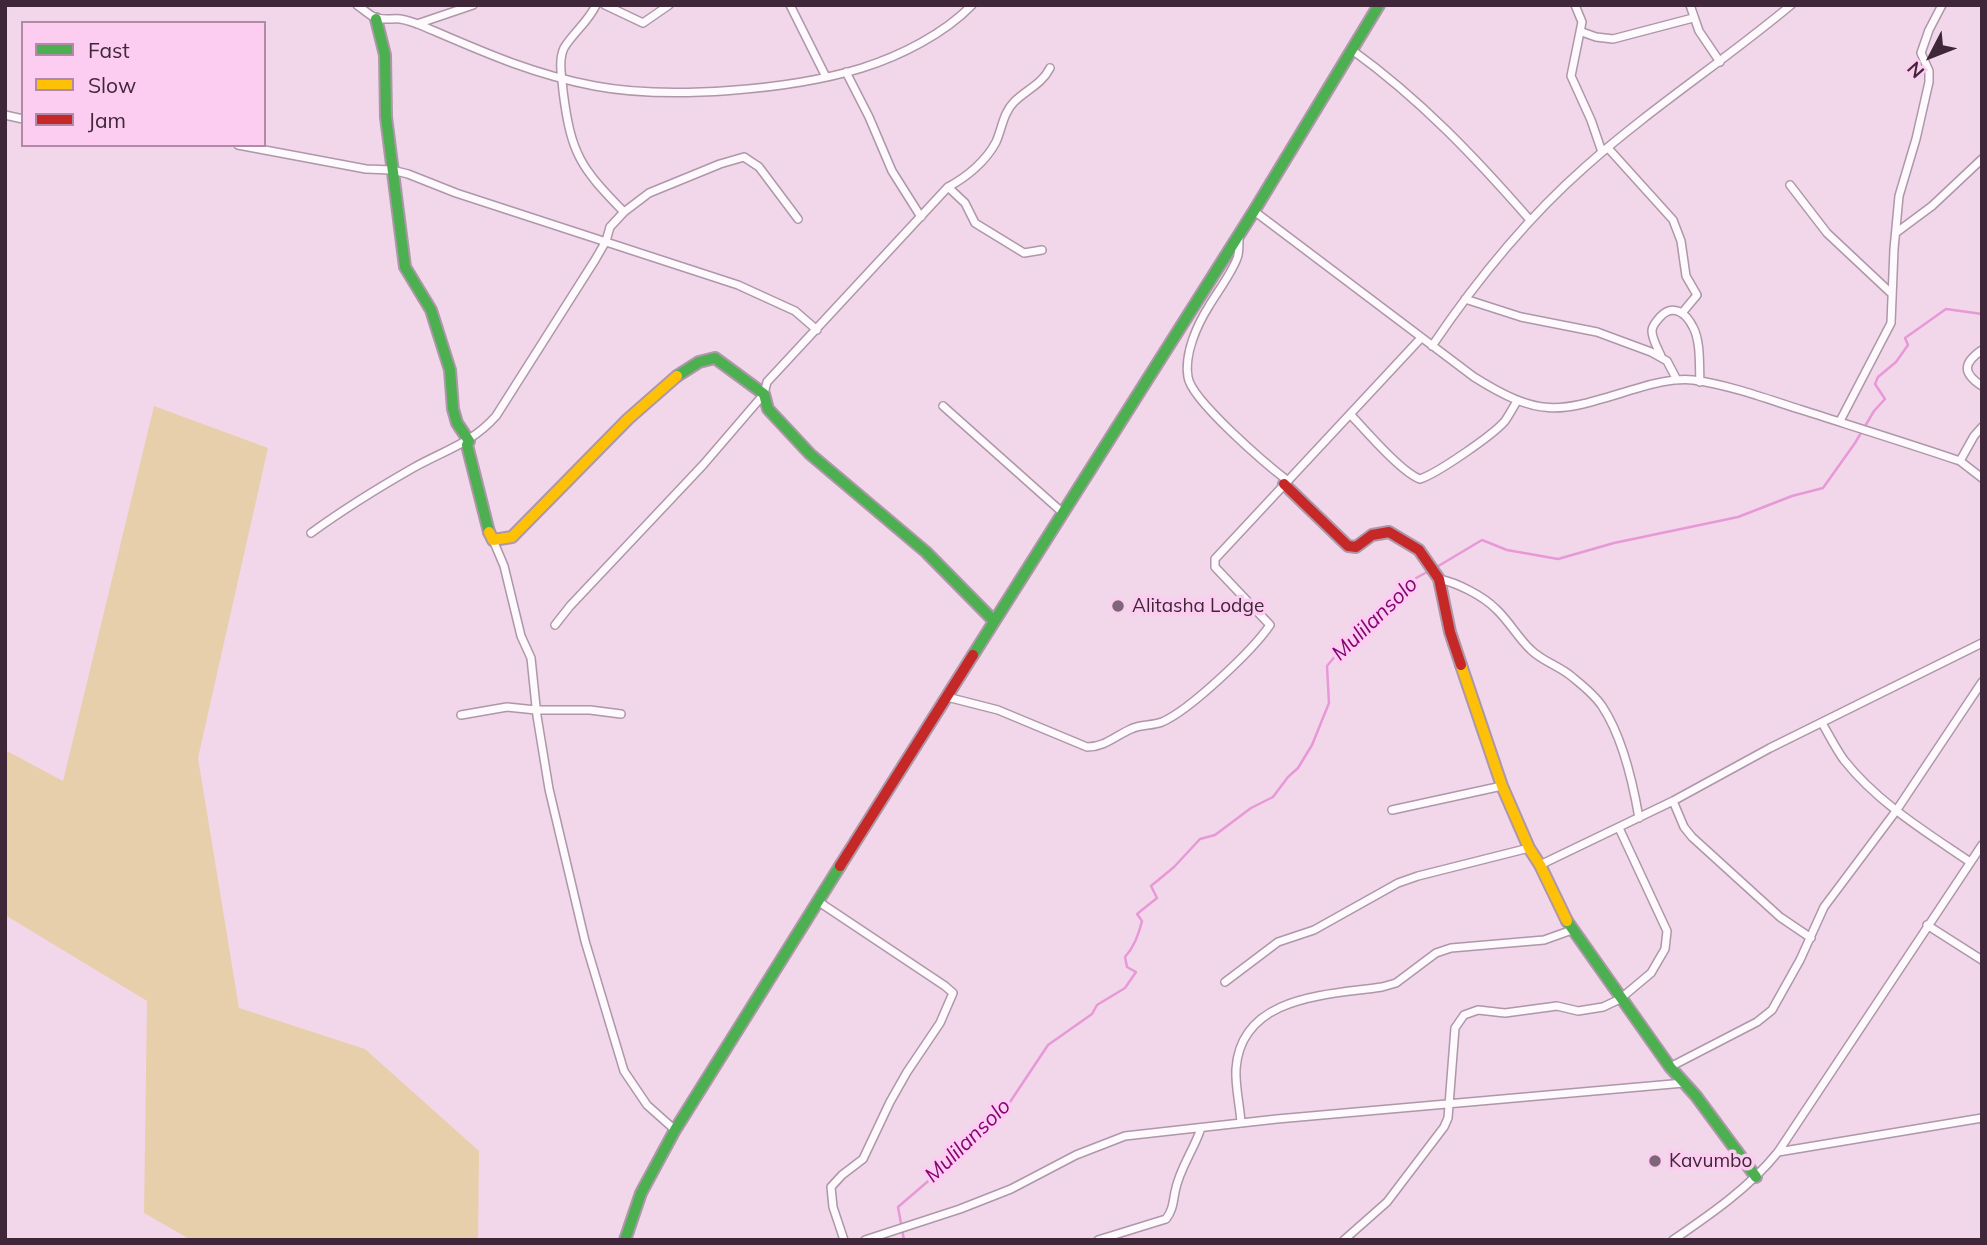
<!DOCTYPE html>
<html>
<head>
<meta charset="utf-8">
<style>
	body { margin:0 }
	#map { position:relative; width:1987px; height:1245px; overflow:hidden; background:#f2d7eb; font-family:Mulish,sans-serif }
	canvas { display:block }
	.frame { position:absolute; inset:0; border:7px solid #3f2739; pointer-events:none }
	.legend { position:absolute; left:21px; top:21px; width:245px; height:126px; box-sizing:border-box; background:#fdccf1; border:2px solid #b18aa7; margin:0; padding:9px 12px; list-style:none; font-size:21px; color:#3f2739 }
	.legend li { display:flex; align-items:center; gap:14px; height:35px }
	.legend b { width:35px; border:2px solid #b18aa7 }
	.north { position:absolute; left:1896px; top:21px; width:70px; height:70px; -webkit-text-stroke:5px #fdccf1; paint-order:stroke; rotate:228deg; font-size:19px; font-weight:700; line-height:28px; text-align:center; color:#3f2739 }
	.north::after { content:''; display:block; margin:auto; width:24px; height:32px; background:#3f2739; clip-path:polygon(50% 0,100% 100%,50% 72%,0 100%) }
</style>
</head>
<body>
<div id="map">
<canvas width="1987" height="1245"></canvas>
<div class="frame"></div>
<ul class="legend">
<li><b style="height:9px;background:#4caf50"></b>Fast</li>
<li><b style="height:9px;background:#ffc107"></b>Slow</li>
<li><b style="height:9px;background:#c62828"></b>Jam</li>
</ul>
<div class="north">N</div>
</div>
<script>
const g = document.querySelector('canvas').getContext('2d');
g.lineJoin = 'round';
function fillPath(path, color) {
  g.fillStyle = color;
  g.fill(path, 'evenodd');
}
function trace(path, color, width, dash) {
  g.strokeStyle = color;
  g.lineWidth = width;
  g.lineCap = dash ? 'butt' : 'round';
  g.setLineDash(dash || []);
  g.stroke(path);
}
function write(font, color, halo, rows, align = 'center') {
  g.font = font + ' Mulish,sans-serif';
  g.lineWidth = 7;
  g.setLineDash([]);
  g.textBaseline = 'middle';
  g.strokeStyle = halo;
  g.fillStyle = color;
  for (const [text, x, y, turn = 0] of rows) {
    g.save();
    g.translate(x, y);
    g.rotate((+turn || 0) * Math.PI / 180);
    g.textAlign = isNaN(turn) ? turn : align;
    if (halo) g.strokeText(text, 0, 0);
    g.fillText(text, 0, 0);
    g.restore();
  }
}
const green = new Path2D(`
	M 154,406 L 268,448 L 198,758 L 239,1008 L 365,1049 L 479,1151 L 478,1240 L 191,1240 L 144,1213 L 147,1001 L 5,915 L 5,750 L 63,781 Z`);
const stream = new Path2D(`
	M 1435,568 L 1482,540 L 1507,550 L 1558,559 L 1614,543 L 1738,517 L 1792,496 L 1823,488 L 1855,443 L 1874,411 L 1885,399 L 1875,384 L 1878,377 L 1896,362 L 1908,345 L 1905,338 L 1946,309 L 1982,314
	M 904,1240 L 898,1207 L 976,1140 L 1004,1111 L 1048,1045 L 1092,1014 L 1097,1005 L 1125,988 L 1136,972 L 1127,967 L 1125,957 C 1134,947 1139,934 1142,921 L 1137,914 L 1157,898 L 1151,886 L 1174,867 L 1200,839 L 1215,835 L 1251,808 L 1273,797 L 1288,777 L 1298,768 L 1312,745 L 1329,703 L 1327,666 L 1346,643 L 1367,627 L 1390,600 L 1416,578 L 1429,571`);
const street = new Path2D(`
	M 357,5 C 363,9 368,14 374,17 C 382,21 392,18 400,19 C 408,20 418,24 425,27 C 483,52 532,74 595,86 C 669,100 790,90 862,68 C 900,56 944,34 972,5
	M 596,5 C 588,22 573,33 564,48 C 558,61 562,77 563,91 C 571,154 580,167 624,212
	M 605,5 L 643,23 L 669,5
	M 790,5 L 826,77
	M 1575,5 L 1582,22 L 1571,76 L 1591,120 L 1602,152
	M 1690,5 L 1699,31 L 1720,62
	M 417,24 L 473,5
	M 1582,32 L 1596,37 L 1613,39 L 1693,18
	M 1352,50 C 1420,99 1475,157 1530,220
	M 846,72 L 869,117 L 892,171 L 921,217
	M 5,115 L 23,119
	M 238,145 L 366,169 L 392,170 L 408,174 L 456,193 L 738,285 L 795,311 L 817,330
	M 1608,148 L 1673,220 L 1681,241 L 1686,276 L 1697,295 L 1682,313
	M 1790,185 L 1827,233 L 1892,294
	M 948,187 L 965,203 L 975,223 L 1024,253 L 1042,250
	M 1254,211 L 1474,377 C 1544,421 1561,411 1635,389 C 1654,383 1674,378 1693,380 C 1730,385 1767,399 1802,410 C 1855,427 1907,443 1960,461 L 1982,478
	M 1897,232 L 1932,206 L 1982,159
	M 1239,239 C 1239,244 1239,250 1238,255 C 1236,267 1216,294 1209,306 C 1197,325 1184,354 1188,377 C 1191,400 1267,465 1288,481
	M 1465,299 L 1521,317 L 1597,332 L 1651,352 L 1667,361 L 1677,380
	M 1432,346 C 1476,281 1526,219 1585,167 C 1650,109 1724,61 1791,5
	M 1982,350 C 1963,363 1962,373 1982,386
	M 1661,356 C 1658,349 1652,339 1652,331 C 1652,325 1657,321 1660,317 C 1673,303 1686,313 1693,327 C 1701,342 1699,365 1700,382
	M 943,406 L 1063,513
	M 1350,414 C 1365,430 1402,473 1420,479 C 1438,473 1493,435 1505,421 C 1509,415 1513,408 1517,401
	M 1840,421 L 1891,323 L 1894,249 L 1899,196 L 1916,139 L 1929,82 L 1929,71 L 1921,53 L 1929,30 L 1942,5
	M 1960,461 L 1974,436 L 1982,427
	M 311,533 C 344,509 378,488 413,468 C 445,450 471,444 496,416 L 595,260 L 606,241 L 610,227 L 624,212 L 649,193 L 720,164 L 744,157 L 759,167 L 798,219
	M 493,540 L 504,566 L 521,636 L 531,658 L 537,716 L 549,789 L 585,941 L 624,1071 L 647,1105 L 675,1130
	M 1439,579 C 1458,583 1483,596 1496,609 C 1509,621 1518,638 1531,650 C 1542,661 1559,666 1571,676 C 1582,685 1594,694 1602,706 C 1622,736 1633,783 1639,818
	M 555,625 L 570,606 L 703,465 L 764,394 L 767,382 L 948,187 C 967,177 986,161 996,142 C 1002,129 1003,113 1014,102 C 1026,90 1042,84 1050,68
	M 947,697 L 998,710 L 1087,747 C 1105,747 1115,736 1131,729 C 1141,724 1152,726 1162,722 C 1190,710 1253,650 1270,625 L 1215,567 L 1215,559 L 1421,338
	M 461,715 L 507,707 L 536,710 L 590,710 L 621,714
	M 1822,723 C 1829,735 1836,749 1844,760 C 1878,803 1926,832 1970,862
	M 1673,801 L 1684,827 L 1692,837 L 1780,917 L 1811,938
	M 1392,810 L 1502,786
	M 1540,865 L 1673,801 L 1770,748 L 1982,643
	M 819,902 L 945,986 L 953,993 L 940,1023 L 907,1072 L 890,1102 L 863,1159 L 842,1175 L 831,1187 L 833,1207 L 844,1240
	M 1927,925 L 1982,960
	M 1225,982 L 1278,942 L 1314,930 L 1398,883 L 1418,876 L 1529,848
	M 1670,1067 L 1757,1022 L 1772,1010 L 1800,960 L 1824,907 L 1896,811 L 1982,682
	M 1241,1123 C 1240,1106 1235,1086 1236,1069 C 1241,995 1328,995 1382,987 L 1396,983 L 1436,953 L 1451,948 L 1544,940 L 1572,930
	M 1778,1152 L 1982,1118
	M 865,1240 L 960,1209 L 1011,1189 L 1076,1155 L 1125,1136 L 1277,1119 L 1684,1083
	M 1098,1240 L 1166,1219 C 1173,1210 1173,1202 1175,1192 C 1179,1169 1194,1150 1201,1128
	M 1344,1240 L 1387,1202 L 1444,1127 L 1448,1118 L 1455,1028 L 1464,1015 L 1478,1010 L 1505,1013 L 1557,1006 L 1578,1011 L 1603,1007 L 1620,999 L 1651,973 L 1665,949 L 1667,931 L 1619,828
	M 1673,1240 C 1711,1214 1749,1188 1778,1152 L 1982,845`);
const fast = new Path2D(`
	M 376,19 L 385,55 L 386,117 L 405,267 L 431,310 L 450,370 L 453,409 L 457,423 L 469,441 L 467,445 L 489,532
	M 677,376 L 699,362 L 715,358 L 764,394 L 768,409 L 810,454 L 926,552 L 994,621
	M 973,655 L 1254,211 L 1379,5
	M 1567,921 L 1670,1067 L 1696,1096 L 1756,1177
	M 625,1240 L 641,1193 L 675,1130 L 840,866`);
const slow = new Path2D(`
	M 489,532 L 493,540 L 512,537 L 628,419 L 677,376
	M 1461,665 L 1502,786 L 1529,848 L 1540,865 L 1567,921`);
const jam = new Path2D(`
	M 1284,484 L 1348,546 L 1356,547 L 1372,535 L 1389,532 L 1419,550 L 1439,579 L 1450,632 L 1461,665
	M 840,866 L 973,655`);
const markers = [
	[1118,606,7,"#7e6577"],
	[1655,1161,7,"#7e6577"]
];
const poiNames = [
	["Alitasha Lodge",1132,606],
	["Kavumbo",1669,1161]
];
const waterNames = [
	["Mulilansolo",1375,619,-44],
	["Mulilansolo",968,1141,-44]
];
fillPath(green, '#e8cfab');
trace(stream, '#e799d7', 2.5);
trace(street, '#ad97a8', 10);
trace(fast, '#ad97a8', 14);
trace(slow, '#ad97a8', 14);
trace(jam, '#ad97a8', 14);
trace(street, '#fdf9fc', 7);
trace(fast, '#4caf50', 10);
trace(slow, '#ffc107', 10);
trace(jam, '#c62828', 10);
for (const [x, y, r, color] of markers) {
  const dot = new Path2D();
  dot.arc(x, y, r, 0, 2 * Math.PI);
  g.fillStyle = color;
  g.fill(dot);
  trace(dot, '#fdccf1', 2.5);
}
write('19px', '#3f2739', '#fdccf1', poiNames, 'left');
write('italic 21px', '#840474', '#fdccf1', waterNames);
</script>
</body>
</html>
